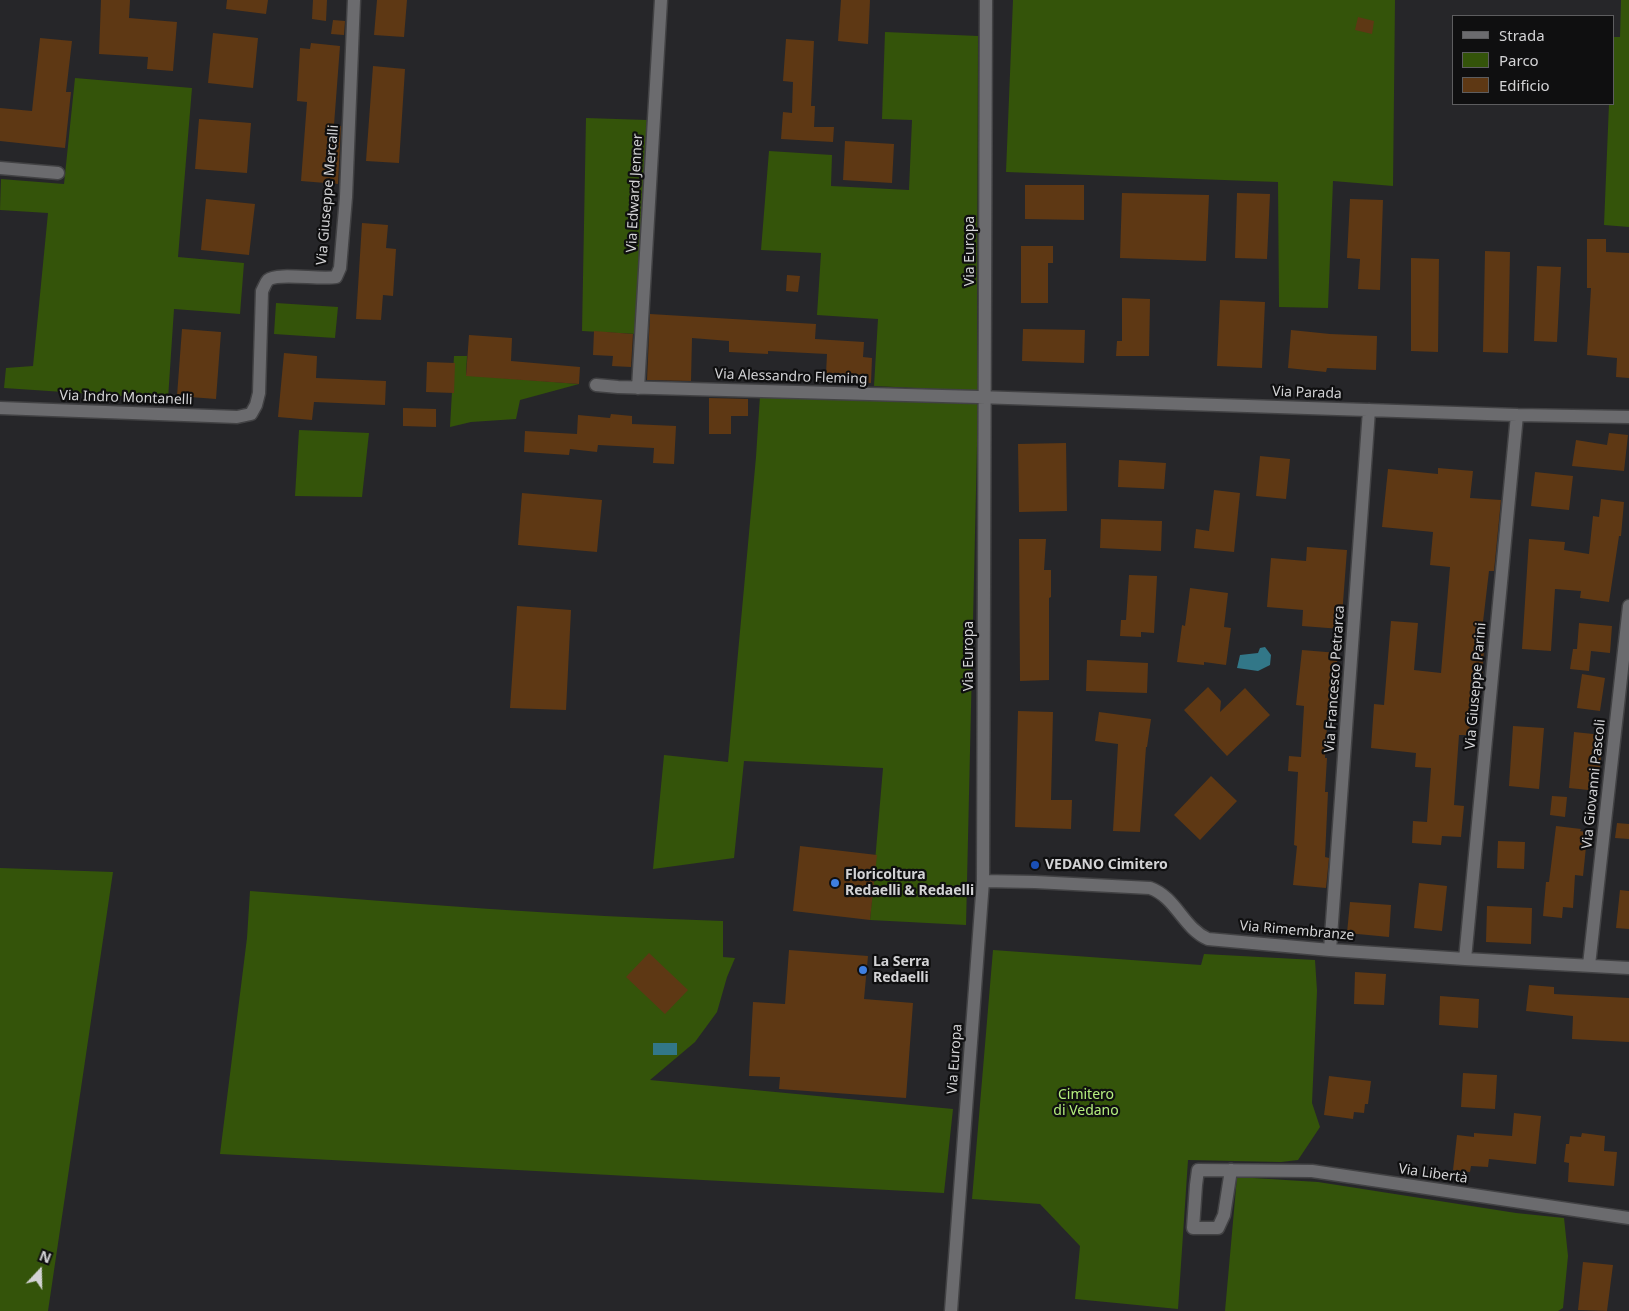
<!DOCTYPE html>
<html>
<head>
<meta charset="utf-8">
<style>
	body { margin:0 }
	#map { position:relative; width:1629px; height:1311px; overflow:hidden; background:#262629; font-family:"Noto Sans",sans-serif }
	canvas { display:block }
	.legend { position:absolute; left:1452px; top:15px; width:162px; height:90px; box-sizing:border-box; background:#0f0f10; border:1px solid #5d5d5f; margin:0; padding:6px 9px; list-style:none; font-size:15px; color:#d3d3d5 }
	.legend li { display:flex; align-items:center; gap:10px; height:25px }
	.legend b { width:25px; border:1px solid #5d5d5f }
	.north { position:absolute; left:15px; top:1246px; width:50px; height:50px; -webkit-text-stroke:4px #0f0f10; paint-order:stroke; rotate:21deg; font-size:14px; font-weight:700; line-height:20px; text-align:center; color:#d3d3d5 }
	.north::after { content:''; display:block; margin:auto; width:18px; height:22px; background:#d3d3d5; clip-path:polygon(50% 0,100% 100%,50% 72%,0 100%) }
</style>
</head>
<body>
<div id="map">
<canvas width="1629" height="1311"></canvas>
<ul class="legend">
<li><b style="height:6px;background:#6b6b6e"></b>Strada</li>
<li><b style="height:14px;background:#34540a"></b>Parco</li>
<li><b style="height:14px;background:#5e3814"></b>Edificio</li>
</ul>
<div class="north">N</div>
</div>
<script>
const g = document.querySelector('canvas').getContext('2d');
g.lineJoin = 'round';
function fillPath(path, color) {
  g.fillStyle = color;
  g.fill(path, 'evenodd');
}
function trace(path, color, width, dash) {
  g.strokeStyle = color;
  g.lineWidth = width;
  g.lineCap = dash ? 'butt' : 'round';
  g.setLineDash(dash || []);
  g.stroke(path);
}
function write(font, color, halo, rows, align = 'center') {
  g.font = font + ' "Noto Sans",sans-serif';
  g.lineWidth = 4.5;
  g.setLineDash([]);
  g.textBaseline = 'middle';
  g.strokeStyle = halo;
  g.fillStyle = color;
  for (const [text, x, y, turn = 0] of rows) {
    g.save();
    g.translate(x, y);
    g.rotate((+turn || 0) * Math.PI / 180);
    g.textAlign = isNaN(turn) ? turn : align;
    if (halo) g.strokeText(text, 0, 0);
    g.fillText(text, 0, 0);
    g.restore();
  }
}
const green = new Path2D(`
	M 1013,0 L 1395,0 L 1393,186 L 1333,181 L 1328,308 L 1279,307 L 1278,182 L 1006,172 Z
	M 1621,0 L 1629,0 L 1629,227 L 1604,225 L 1609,104 L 1613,104 L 1613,37 L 1620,37 Z
	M 885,32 L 978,36 L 977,325 L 978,391 L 874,386 L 878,319 L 817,315 L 821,253 L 761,250 L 769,151 L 832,155 L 831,186 L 909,190 L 912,120 L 882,119 Z
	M 75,78 L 192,88 L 178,257 L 244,263 L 240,314 L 174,309 L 168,399 L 4,388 L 6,368 L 33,366 L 48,213 L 0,210 L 1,179 L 64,184 Z
	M 586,118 L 647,120 L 636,334 L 582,331 Z
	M 276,303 L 338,307 L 335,338 L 274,334 Z
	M 454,356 L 467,356 L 466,375 L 579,384 L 520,400 L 516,419 L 471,422 L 450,427 Z
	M 760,396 L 978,403 L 966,925 L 870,920 L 883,768 L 744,761 L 734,858 L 653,869 L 664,755 L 728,762 L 756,457 Z
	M 299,430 L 369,433 L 362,497 L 295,496 Z
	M 0,868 L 113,872 L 48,1311 L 0,1311 Z
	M 250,891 C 408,903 565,916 723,921 L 723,957 L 735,958 L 727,977 L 717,1012 L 695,1042 L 650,1080 L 953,1109 L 944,1193 L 220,1154 L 247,938 Z
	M 993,950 L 1201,965 L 1204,954 L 1315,960 L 1317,991 L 1312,1103 L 1320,1127 L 1298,1160 L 1281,1162 L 1188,1160 L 1178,1309 L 1075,1299 L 1080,1246 L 1040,1204 L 972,1199 Z
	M 1237,1177 L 1318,1182 L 1516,1213 L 1564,1218 L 1568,1256 L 1563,1308 L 1558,1311 L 1225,1311 Z`);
const water = new Path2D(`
	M 1265,647 L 1271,655 L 1270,665 L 1258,671 L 1237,668 L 1240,655 L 1258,653 L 1260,648 Z
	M 653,1043 L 677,1043 L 677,1055 L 653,1055 Z`);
const building = new Path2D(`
	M 101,0 L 130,0 L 129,18 L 177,22 L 173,71 L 147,69 L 148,57 L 99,54 Z
	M 227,0 L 268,0 L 266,14 L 226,9 Z
	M 313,0 L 327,0 L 326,21 L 312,19 Z
	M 377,0 L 407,0 L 404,37 L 374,35 Z
	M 841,0 L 870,0 L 868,44 L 838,41 Z
	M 1358,17 L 1374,21 L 1372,34 L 1355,30 Z
	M 333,20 L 345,21 L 344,35 L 331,34 Z
	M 213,33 L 258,38 L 253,88 L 208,83 Z
	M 40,38 L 72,41 L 66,92 L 71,92 L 65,148 L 0,141 L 0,108 L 32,111 Z
	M 786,39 L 814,41 L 811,106 L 815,106 L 814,127 L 834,127 L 833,142 L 781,139 L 783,112 L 792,113 L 793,82 L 783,81 Z
	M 311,43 L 340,46 L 334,125 L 341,126 L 338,184 L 301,181 L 307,102 L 297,101 L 300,48 L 310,49 Z
	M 373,66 L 405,69 L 399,163 L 366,161 Z
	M 199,119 L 251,123 L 247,173 L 195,169 Z
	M 845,141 L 894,144 L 892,183 L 843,180 Z
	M 1025,185 L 1084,185 L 1084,220 L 1025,219 Z
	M 1122,193 L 1209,195 L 1206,261 L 1120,258 Z
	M 1237,193 L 1270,194 L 1267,259 L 1235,258 Z
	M 206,199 L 255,204 L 249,255 L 201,250 Z
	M 1350,199 L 1383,200 L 1380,290 L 1358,289 L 1360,259 L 1347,258 Z
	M 362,223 L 388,225 L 386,248 L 396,249 L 393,296 L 383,295 L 381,320 L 356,319 Z
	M 1587,239 L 1606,239 L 1606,252 L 1629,253 L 1629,378 L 1616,377 L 1617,358 L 1587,355 L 1591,288 L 1587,288 Z
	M 1021,246 L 1053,246 L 1053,263 L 1048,263 L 1048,303 L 1021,303 Z
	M 1485,251 L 1510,252 L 1508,353 L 1483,352 Z
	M 1411,258 L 1439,259 L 1438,352 L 1411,351 Z
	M 1537,266 L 1561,267 L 1557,342 L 1534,341 Z
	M 787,275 L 800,276 L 798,292 L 786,291 Z
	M 1122,298 L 1150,299 L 1149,356 L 1116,356 L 1117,341 L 1122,341 Z
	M 1220,300 L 1265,302 L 1262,368 L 1217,366 Z
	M 650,314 L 816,324 L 815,339 L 864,342 L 863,357 L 872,358 L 871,383 L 835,381 L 835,375 L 826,374 L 827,354 L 768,351 L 768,354 L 729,352 L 729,341 L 692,338 L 691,381 L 647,380 Z
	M 182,329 L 221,332 L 216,399 L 177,396 Z
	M 1023,329 L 1085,330 L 1084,363 L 1022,361 Z
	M 1291,330 L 1330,334 L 1377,336 L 1376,370 L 1327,368 L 1326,372 L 1288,368 Z
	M 594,331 L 633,334 L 631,367 L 612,366 L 613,356 L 593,355 Z
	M 469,335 L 512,338 L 511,361 L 580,367 L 579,384 L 466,376 Z
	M 284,353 L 317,356 L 316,378 L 386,381 L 385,405 L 314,402 L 312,420 L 278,417 Z
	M 427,362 L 455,363 L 454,393 L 426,392 Z
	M 709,398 L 748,399 L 748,416 L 731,416 L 731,434 L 709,434 Z
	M 403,408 L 436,409 L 436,427 L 403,426 Z
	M 611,414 L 632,416 L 632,424 L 676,426 L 674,464 L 653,463 L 654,448 L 598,445 L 597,452 L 570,449 L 569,455 L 524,452 L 525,431 L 577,434 L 578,415 L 610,418 Z
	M 1609,433 L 1628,435 L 1624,471 L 1572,466 L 1576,440 L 1607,445 Z
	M 1066,443 L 1067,511 L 1019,512 L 1018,444 Z
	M 1260,456 L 1290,459 L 1286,499 L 1256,496 Z
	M 1119,460 L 1166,463 L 1164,489 L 1118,487 Z
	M 1438,468 L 1473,471 L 1470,498 L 1501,500 L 1494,571 L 1489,571 L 1483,622 L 1486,622 L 1481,692 L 1473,691 L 1469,735 L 1459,735 L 1454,805 L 1464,806 L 1461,837 L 1442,836 L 1441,845 L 1412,843 L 1413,821 L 1427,822 L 1431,768 L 1415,767 L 1416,753 L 1371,748 L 1374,704 L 1384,705 L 1391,621 L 1418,623 L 1414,670 L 1441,673 L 1450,567 L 1430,565 L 1433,532 L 1382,527 L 1388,469 L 1438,474 Z
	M 1535,472 L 1573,476 L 1569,510 L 1531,506 Z
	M 1214,490 L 1240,493 L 1234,552 L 1194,548 L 1196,529 L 1209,531 Z
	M 522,493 L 602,500 L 597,552 L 518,545 Z
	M 1601,499 L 1624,502 L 1621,536 L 1619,536 L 1609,602 L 1580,598 L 1581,591 L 1555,589 L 1551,651 L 1522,649 L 1529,539 L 1565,542 L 1564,550 L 1589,554 L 1593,516 L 1599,517 Z
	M 1101,519 L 1162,521 L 1161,551 L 1100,548 Z
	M 1019,539 L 1046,539 L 1044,570 L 1051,570 L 1051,597 L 1049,598 L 1049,680 L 1020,681 Z
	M 1307,547 L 1347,550 L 1341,629 L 1302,626 L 1303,610 L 1267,607 L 1271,558 L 1306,561 Z
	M 1129,575 L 1157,576 L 1154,633 L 1141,632 L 1141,637 L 1120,636 L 1121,620 L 1126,620 Z
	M 1190,588 L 1228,593 L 1224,627 L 1231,628 L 1226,665 L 1204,662 L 1204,665 L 1177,662 L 1182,625 L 1185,626 Z
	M 517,606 L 571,610 L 566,710 L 510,708 Z
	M 1579,623 L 1612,626 L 1610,653 L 1591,651 L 1589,671 L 1570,669 L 1573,649 L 1577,649 Z
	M 1302,650 L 1338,653 L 1332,709 L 1328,709 L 1325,758 L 1327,758 L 1325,792 L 1328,792 L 1325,857 L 1329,858 L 1326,888 L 1293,885 L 1297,846 L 1294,845 L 1298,772 L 1288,771 L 1289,756 L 1301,757 L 1304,706 L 1296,705 Z
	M 1087,660 L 1148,663 L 1147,693 L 1086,691 Z
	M 1582,674 L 1605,678 L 1600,711 L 1577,708 Z
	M 1208,687 L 1221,701 L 1220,712 L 1245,688 L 1270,715 L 1227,756 L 1184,710 Z
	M 1018,711 L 1053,712 L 1051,800 L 1072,800 L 1071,829 L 1015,827 Z
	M 1099,712 L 1151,719 L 1147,747 L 1146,747 L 1140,832 L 1113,831 L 1118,744 L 1095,741 Z
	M 1513,726 L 1544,728 L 1539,789 L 1509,786 Z
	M 1574,732 L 1603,735 L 1598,791 L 1569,788 Z
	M 1211,776 L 1237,801 L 1200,840 L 1174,815 Z
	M 1552,796 L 1567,797 L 1565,817 L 1550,815 Z
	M 1617,823 L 1629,824 L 1629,839 L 1615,838 Z
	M 1556,826 L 1581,829 L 1580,831 L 1590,833 L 1589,847 L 1586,847 L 1583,876 L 1575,875 L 1573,908 L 1563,907 L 1562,918 L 1543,916 L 1546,882 L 1549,882 Z
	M 1498,841 L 1525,842 L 1524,869 L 1497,868 Z
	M 800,846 L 877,855 L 870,920 L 793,911 Z
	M 1419,883 L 1447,886 L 1442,931 L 1414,928 Z
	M 1620,890 L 1629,891 L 1629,929 L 1616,928 Z
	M 1350,902 L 1391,905 L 1389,937 L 1347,933 Z
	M 1487,906 L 1532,908 L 1531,944 L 1486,942 Z
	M 789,950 L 868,956 L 864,999 L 913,1003 L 906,1098 L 779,1089 L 780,1077 L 749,1076 L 753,1002 L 785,1004 Z
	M 649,953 L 688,990 L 665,1014 L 626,977 Z
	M 1355,972 L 1386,974 L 1384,1005 L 1354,1004 Z
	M 1529,985 L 1554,987 L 1554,994 L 1629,998 L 1629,1042 L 1572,1039 L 1573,1016 L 1526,1011 Z
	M 1440,996 L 1479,999 L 1478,1028 L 1439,1025 Z
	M 1463,1073 L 1497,1075 L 1495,1109 L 1461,1107 Z
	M 1329,1076 L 1371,1081 L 1368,1104 L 1365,1104 L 1364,1113 L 1354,1112 L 1353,1119 L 1324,1115 Z
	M 1514,1113 L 1541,1116 L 1536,1164 L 1489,1159 L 1488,1167 L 1471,1166 L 1470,1172 L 1453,1170 L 1457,1135 L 1474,1137 L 1474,1133 L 1512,1136 Z
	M 1582,1133 L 1605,1136 L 1604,1151 L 1617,1152 L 1614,1186 L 1568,1182 L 1569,1163 L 1564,1162 L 1566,1144 L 1569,1144 L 1570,1136 L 1581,1137 Z
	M 1583,1262 L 1613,1265 L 1607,1311 L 1578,1310 Z`);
const street = new Path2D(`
	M 0,168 L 58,173
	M 596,385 L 618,387 L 978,397 L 1517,415 L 1629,417
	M 638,388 L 661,0
	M 0,408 L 237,417 L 251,414 L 256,405 L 259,393 L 262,291 C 264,288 265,283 268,280 C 277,272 320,280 336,277 L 340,268 L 346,197 L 354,0
	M 983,881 L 1035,882 L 1150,888 C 1176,897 1183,928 1208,939 L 1330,950 L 1465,959 L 1629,968
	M 1330,950 L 1369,410
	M 1465,959 L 1517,415
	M 1589,965 L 1629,606
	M 1231,1170 L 1224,1215 L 1218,1228 L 1193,1228 L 1196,1185 L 1198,1170 L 1312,1171 L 1629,1218
	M 951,1311 L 983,881 L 986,0`);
const markers = [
	[1035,865,5,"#1a4fb4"],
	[835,883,5,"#3f7fe0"],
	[863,970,5,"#3f7fe0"]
];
const streetNames = [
	["Via Edward Jenner",635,193,-87],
	["Via Giuseppe Mercalli",328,195,-85],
	["Via Europa",970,251,-90],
	["Via Alessandro Fleming",791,377,2],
	["Via Parada",1307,393,2],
	["Via Indro Montanelli",126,398,2],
	["Via Europa",969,656,-90],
	["Via Francesco Petrarca",1335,679,-86],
	["Via Giuseppe Parini",1476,686,-85],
	["Via Giovanni Pascoli",1594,784,-84],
	["Via Rimembranze",1297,931,5],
	["Via Europa",955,1059,-86],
	["Via Libertà",1433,1174,8]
];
const poiNames = [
	["VEDANO Cimitero",1045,865],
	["Floricoltura",845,875],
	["Redaelli & Redaelli",845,891],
	["La Serra",873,962],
	["Redaelli",873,978]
];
const parkNames = [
	["Cimitero",1086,1095],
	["di Vedano",1086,1111]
];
fillPath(green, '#34540a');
fillPath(water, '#327788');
fillPath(building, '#5e3814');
trace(street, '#424244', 15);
trace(street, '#6b6b6e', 12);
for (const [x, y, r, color] of markers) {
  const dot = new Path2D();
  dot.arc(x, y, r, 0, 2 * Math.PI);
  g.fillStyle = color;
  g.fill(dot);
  trace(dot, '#0f0f10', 2);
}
write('14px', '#d3d3d5', '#0f0f10', streetNames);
write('bold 14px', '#d3d3d5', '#0f0f10', poiNames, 'left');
write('14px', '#b5ee7e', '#0f0f10', parkNames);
</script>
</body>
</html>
